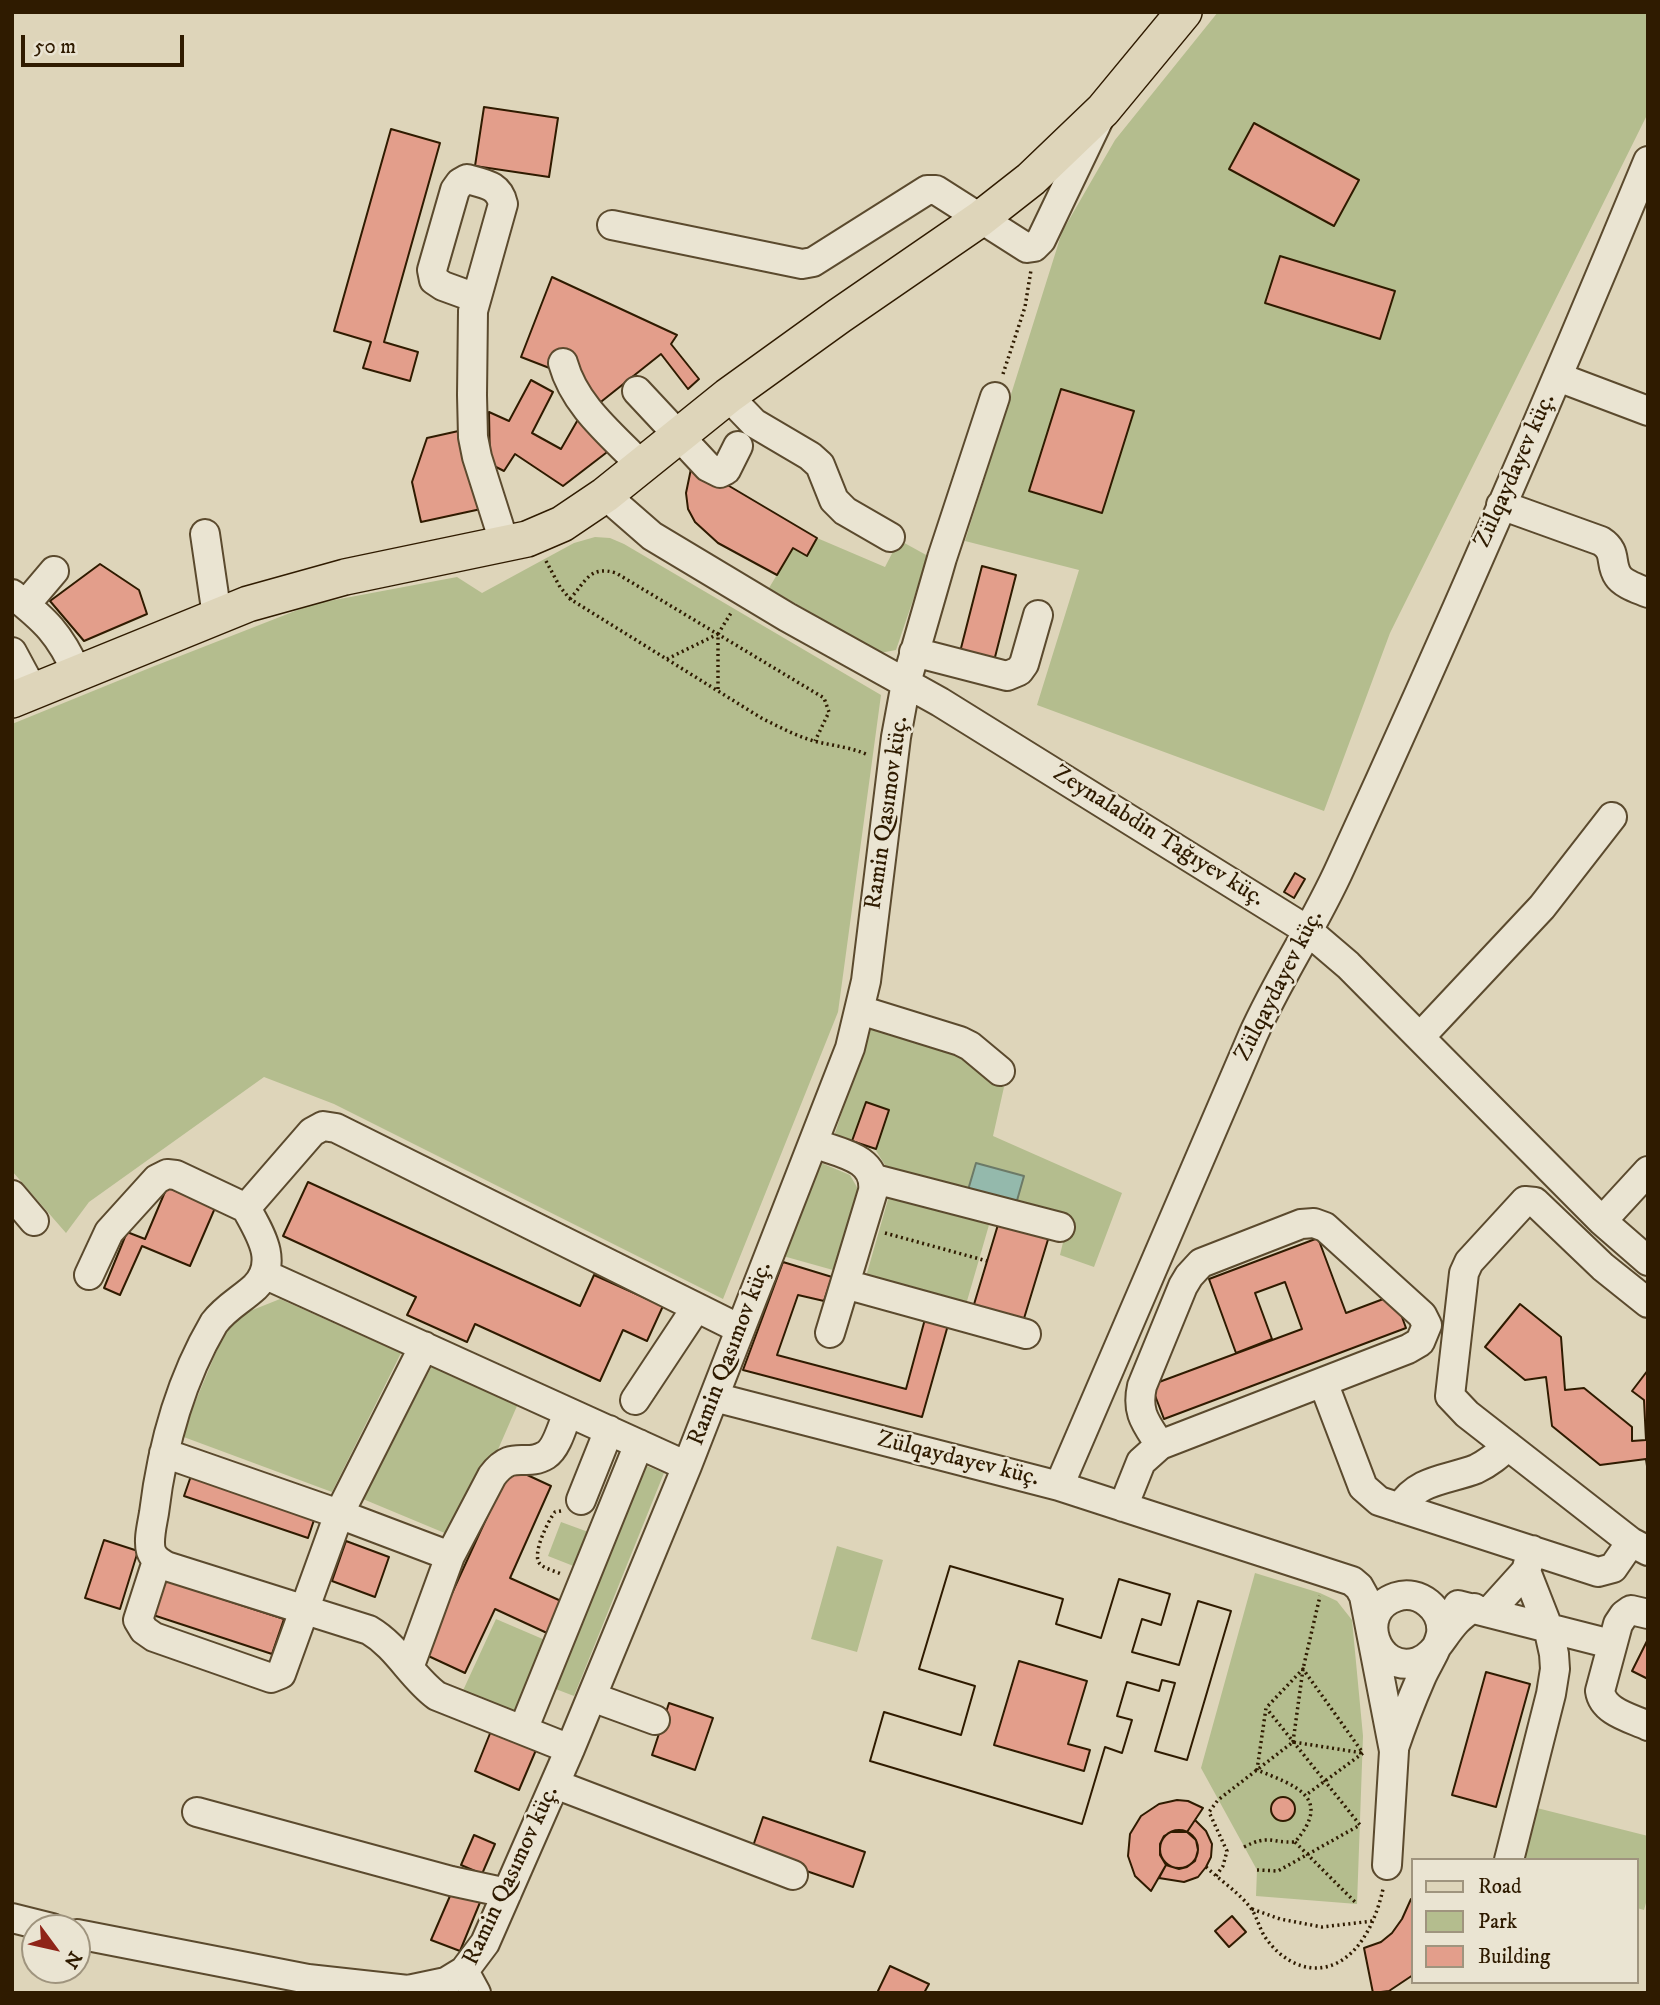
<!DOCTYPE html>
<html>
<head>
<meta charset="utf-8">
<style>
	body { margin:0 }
	#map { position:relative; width:1660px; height:2005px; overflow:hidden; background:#ded5ba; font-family:"IM FELL DW Pica",serif }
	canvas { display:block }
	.frame { position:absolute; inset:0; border:14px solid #2f1b00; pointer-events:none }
	.legend { position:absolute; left:1411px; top:1858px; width:228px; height:126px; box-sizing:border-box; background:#eae4d2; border:2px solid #9f947e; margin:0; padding:9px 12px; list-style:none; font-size:21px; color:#2f1b00 }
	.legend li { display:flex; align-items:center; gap:14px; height:35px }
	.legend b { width:35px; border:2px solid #9f947e }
	.north { position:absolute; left:21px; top:1914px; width:70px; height:70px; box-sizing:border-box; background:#eae4d2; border:2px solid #9f947e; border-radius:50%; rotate:123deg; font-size:19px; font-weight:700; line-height:28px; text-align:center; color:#2f1b00 }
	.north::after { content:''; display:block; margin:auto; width:24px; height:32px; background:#8f2418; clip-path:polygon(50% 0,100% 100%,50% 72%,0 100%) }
	.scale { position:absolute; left:21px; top:35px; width:163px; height:32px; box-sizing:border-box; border:4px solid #2f1b00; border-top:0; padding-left:9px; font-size:21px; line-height:24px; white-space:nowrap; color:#2f1b00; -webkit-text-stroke:5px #eae4d2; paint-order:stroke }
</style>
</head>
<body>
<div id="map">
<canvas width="1660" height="2005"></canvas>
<div class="frame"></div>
<ul class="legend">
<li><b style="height:9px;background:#ded5ba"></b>Road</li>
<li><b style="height:19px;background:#b4bd8e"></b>Park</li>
<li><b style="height:19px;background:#e39e8b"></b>Building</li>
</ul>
<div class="north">N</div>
<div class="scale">50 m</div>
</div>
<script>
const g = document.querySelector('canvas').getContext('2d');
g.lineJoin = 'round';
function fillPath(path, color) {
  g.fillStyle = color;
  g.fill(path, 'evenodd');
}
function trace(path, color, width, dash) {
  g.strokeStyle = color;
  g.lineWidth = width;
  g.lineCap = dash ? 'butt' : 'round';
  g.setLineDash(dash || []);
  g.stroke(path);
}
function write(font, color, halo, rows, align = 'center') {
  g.font = font + ' "IM FELL DW Pica",serif';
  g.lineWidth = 5;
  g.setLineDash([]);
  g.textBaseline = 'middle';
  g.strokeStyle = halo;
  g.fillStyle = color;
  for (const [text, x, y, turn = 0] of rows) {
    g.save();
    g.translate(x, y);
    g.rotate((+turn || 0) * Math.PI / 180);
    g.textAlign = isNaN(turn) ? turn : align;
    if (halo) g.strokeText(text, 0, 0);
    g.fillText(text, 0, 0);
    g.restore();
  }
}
const green = new Path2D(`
	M 1218,12 L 1648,12 L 1648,113 L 1390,633 L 1324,811 L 1037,705 L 1079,570 L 965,541 L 1062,232 L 1115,140 Z
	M 595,537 L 610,538 L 624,544 L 881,695 L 838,1012 L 723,1299 L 334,1104 L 264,1077 L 89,1202 L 66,1233 L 12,1171 L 12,724 L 152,667 L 313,604 L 457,577 L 482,593 L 574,543 Z
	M 817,538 L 885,567 L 899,540 L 928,556 L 896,650 L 880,653 L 769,588 L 793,548 L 807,556 Z
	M 871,1025 L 949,1048 L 1004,1087 L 993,1136 L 1122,1193 L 1094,1267 L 1060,1255 L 1069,1217 L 1016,1204 L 1023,1176 L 968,1190 L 888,1170 L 875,1149 L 834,1136 Z
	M 819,1162 L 850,1175 L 858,1189 L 833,1270 L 783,1256 Z
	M 891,1189 L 991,1218 L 965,1308 L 865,1280 Z
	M 280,1299 L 401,1353 L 332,1492 L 181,1436 L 230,1319 Z
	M 432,1366 L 517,1406 L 459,1539 L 363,1499 Z
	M 644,1465 L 664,1473 L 574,1696 L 553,1688 Z
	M 561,1522 L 591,1533 L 576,1567 L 548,1556 Z
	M 837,1546 L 883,1560 L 857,1652 L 811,1639 Z
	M 1255,1573 L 1320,1593 L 1337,1601 L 1352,1620 L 1363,1736 L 1357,1904 L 1256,1896 L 1257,1870 L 1201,1768 Z
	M 496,1619 L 545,1640 L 513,1717 L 460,1697 Z
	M 1529,1806 L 1648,1836 L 1648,1896 L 1644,1910 L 1637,1908 L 1637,1860 L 1515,1860 Z`);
const water = new Path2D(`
	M 976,1163 L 1024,1176 L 1016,1204 L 968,1190 Z`);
const building = new Path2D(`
	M 484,107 L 558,118 L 549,177 L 475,166 Z
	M 1254,123 L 1359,180 L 1334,226 L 1229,169 Z
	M 391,129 L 440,143 L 384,342 L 418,352 L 410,381 L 363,368 L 371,342 L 334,331 Z
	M 1280,256 L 1395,291 L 1380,339 L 1265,303 Z
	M 552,277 L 677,335 L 671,344 L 699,379 L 688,389 L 661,354 L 597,405 L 574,379 L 573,355 L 559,349 L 552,369 L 521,357 Z
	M 531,380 L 553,392 L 532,433 L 561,449 L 580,416 L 615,446 L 563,486 L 515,454 L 504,471 L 490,464 L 489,412 L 509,421 Z
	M 1061,389 L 1134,411 L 1102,513 L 1029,491 Z
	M 463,430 L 481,509 L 421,522 L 412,482 L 427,438 Z
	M 692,464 L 817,538 L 807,556 L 793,548 L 777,575 L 718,543 L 695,522 L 688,509 L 686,493 Z
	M 100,564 L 139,590 L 147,614 L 84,641 L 50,601 Z
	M 982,566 L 1016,575 L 994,661 L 960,652 Z
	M 1295,873 L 1305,879 L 1294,898 L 1284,892 Z
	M 866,1102 L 889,1110 L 876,1149 L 852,1141 Z
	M 308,1182 L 580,1306 L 594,1275 L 663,1306 L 647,1341 L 623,1330 L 600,1381 L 475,1324 L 467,1342 L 407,1315 L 416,1297 L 283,1236 Z
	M 167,1187 L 215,1208 L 190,1266 L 142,1246 L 120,1295 L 104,1288 L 127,1232 L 145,1239 Z
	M 1000,1218 L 1050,1233 L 1022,1325 L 972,1311 Z
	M 1318,1238 L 1346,1313 L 1394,1295 L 1406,1328 L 1164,1419 L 1151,1385 L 1302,1329 L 1285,1282 L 1255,1293 L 1272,1339 L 1236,1353 L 1209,1279 Z
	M 783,1262 L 832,1277 L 824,1301 L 798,1295 L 777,1355 L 906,1389 L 925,1319 L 948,1325 L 922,1417 L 743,1370 Z
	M 1520,1304 L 1561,1337 L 1565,1390 L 1584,1388 L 1632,1427 L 1632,1441 L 1646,1440 L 1644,1400 L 1632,1391 L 1648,1370 L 1648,1473 L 1646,1459 L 1600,1465 L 1552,1426 L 1546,1377 L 1525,1380 L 1485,1347 Z
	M 510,1467 L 551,1486 L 510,1578 L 561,1601 L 547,1633 L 495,1609 L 465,1673 L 424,1654 Z
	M 192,1473 L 316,1514 L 308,1538 L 184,1496 Z
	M 104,1540 L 138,1551 L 120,1609 L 85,1598 Z
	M 346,1541 L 389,1557 L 375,1597 L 332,1581 Z
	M 950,1566 L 1063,1599 L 1056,1624 L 1101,1638 L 1119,1579 L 1170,1594 L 1161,1625 L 1142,1619 L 1132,1652 L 1179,1665 L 1198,1601 L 1231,1611 L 1187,1760 L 1155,1751 L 1175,1683 L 1162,1680 L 1159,1691 L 1127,1682 L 1117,1716 L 1132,1720 L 1122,1753 L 1105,1747 L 1082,1824 L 870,1761 L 884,1712 L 961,1735 L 975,1686 L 919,1669 ZM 1019,1661 L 1087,1681 L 1068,1744 L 1090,1750 L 1084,1771 L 994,1745 Z
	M 950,1566 L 1063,1599 L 1056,1624 L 1101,1638 L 1119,1579 L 1170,1594 L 1161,1625 L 1142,1619 L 1132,1652 L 1179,1665 L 1198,1601 L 1231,1611 L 1187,1760 L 1155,1751 L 1175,1683 L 1162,1680 L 1159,1691 L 1127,1682 L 1117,1716 L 1132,1720 L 1122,1753 L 1105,1747 L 1082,1824 L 870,1761 L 884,1712 L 961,1735 L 975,1686 L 919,1669 Z
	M 164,1580 L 284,1619 L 272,1654 L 153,1615 Z
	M 1648,1639 L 1648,1679 L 1632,1671 Z
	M 1486,1672 L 1530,1684 L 1496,1807 L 1452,1795 Z
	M 669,1703 L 713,1718 L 695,1770 L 652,1755 Z
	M 491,1731 L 536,1750 L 519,1790 L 475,1771 Z
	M1271 1809a12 12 0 1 1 24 0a12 12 0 1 1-24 0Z
	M 1177,1800 L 1188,1801 L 1203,1808 L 1187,1832 L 1171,1832 L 1164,1836 L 1160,1844 L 1160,1855 L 1166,1865 L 1151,1891 L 1135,1876 L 1128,1856 L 1130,1834 L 1141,1816 L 1159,1804 Z
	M 763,1817 L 865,1852 L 853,1887 L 751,1852 Z
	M 1195,1820 L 1206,1831 L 1212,1844 L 1211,1857 L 1206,1867 L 1198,1877 L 1184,1882 L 1159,1878 L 1166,1865 L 1179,1869 L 1187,1867 L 1195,1861 L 1198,1850 L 1196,1840 L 1187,1832 Z
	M1160 1849a19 19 0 1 1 38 0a19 19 0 1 1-38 0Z
	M 474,1835 L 495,1844 L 482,1874 L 461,1865 Z
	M 453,1889 L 481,1900 L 460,1951 L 431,1940 Z
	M 1411,1899 L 1413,1899 L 1413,1975 L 1389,1991 L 1373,1993 L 1364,1948 L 1381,1942 L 1392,1933 L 1402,1919 Z
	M 1232,1916 L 1246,1932 L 1229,1947 L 1215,1931 Z
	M 890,1966 L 929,1984 L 924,1993 L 877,1993 Z`);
const path = new Path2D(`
	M 1003,374 L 1025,307 L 1031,270
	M 546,561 L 560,587 L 570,599 L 763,719 C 780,727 796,736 814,741 C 833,746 851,747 868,755
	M 570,599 C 586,581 590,565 616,573 L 824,698 L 829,712 L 815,741
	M 667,659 L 718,634
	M 718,689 L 718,634 L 731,613
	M 885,1233 L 987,1261
	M 561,1511 L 555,1512 C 548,1521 531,1555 540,1564 C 545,1569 555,1571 561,1574
	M 1293,1742 L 1303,1669 L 1320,1596
	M 1295,1842 L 1357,1904
	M 1244,1847 C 1270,1834 1269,1843 1295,1842 C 1334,1797 1294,1785 1257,1770 L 1266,1708 L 1303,1669 L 1363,1753 L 1306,1795
	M 1206,1867 C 1220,1880 1238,1892 1250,1907 C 1257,1916 1259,1928 1265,1937 C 1282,1962 1311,1977 1339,1962 C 1364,1948 1377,1916 1383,1889
	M 1257,1870 L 1278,1871 L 1360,1825 L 1267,1709
	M 1216,1876 L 1223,1866 L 1227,1851 L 1209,1812 L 1218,1800 L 1293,1742 L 1363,1753
	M 1252,1909 L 1280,1919 L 1322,1927 L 1373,1921`);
const minor = new Path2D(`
	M 612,225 L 802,264 L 813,262 L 927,190 L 936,190 L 1027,248 L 1034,247 L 1041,240 L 1098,121
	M 476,298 L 443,286 L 434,280 L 432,270 L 455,190 L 460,183 L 467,179 C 485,184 499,185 503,204 L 473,311 L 472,395 L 473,437 L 477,457 L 505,545
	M 563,363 C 575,406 611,434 641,465
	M 1558,377 L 1648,411
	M 637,391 L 708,467 L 720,473 L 726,470 L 738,446
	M 728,396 L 754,423 L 810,456 L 820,465 L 834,500 L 845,511 L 890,537
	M 605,495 L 652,536 L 787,617 L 940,702 L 1307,930 L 1348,965 L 1602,1221 L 1648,1261
	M 1501,505 L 1601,541 C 1618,552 1609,563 1618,576 C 1623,584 1639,589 1648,593
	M 205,534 L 217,616
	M 12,594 C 45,620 60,634 77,673
	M 26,604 L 54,571
	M 12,652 L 33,691
	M 914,652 L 1007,676 L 1019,671 L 1024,664 L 1038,615
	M 860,1010 L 960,1041 L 970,1046 L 1000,1071
	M 1420,1037 L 1542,907 L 1612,817
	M 813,1143 C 839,1153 877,1157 873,1191 L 830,1333
	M 875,1179 L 1060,1227
	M 12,1195 L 34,1221
	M 1602,1221 L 1648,1171
	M 264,1274 L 687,1466
	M 89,1275 L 109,1232 L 157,1179 L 167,1174 L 176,1175 L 246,1208
	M 845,1284 L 1026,1334
	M 1648,1303 L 1603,1267 L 1535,1202 L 1525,1201 L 1469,1262 L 1464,1273 L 1450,1396 L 1467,1414 L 1631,1542 L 1648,1551
	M 1323,1382 L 1363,1487 L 1379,1501 L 1598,1572 L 1613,1568 L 1631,1542
	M 714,1397 L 1059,1486 L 1253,1035 C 1279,977 1315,924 1341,866 C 1448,633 1550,398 1648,161
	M 635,1400 L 696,1308
	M 164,1453 L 339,1514 L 450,1556
	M 1059,1486 L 1352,1581 L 1359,1587 L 1364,1596 L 1394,1751 L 1387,1865
	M 581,1500 L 609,1430
	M 1123,1507 L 1141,1462 L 1160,1445 L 1408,1349 L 1420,1342 L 1427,1325 L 1422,1315 L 1325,1227 L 1314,1223 L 1301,1224 L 1201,1263 L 1189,1276 L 1183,1286 L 1142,1386 C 1136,1413 1146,1423 1160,1445
	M 1400,1508 C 1417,1479 1448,1480 1476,1469 C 1489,1463 1498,1455 1508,1446
	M 157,1561 L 138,1620 L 144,1630 L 154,1637 L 271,1678 L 281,1674 L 339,1514 L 424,1346
	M 1458,1605 L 1611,1644
	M 1489,1612 L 1526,1571
	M 1648,1614 L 1631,1610 L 1624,1615 L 1618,1624 L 1600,1691 C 1603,1712 1631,1718 1648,1726
	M 409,1668 L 450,1556 L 492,1476 C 513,1448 525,1468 546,1455 C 557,1448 563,1424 568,1412
	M 592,1697 L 655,1720
	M 523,1730 L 639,1444
	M 1394,1748 C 1402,1724 1411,1701 1421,1678 C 1427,1664 1438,1649 1441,1634 C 1444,1609 1419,1589 1396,1597 C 1354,1611 1376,1675 1417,1662 C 1440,1655 1446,1621 1474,1608
	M 570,1749 L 437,1696 C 411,1677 398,1647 369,1630 L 166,1566 C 159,1562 154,1559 151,1551 C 148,1540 152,1525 154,1513 C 162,1447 180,1381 214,1323 C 226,1307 241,1300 255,1287 C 280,1262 259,1232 246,1208 L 312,1132 L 323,1126 L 336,1128 L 740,1329
	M 555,1784 L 793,1875
	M 197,1812 L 451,1881 L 507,1893
	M 1509,1860 L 1551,1694 L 1555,1669 L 1554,1654 L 1548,1627 L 1526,1571 L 1532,1550
	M 12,1918 L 52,1928
	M 77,1934 L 308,1979 L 408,1990 L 446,1982 L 464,1971 L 485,1943 L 570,1749 L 687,1466 L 850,1048 L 866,981 L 896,737 L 906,683 L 942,558 L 995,397
	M 464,1971 L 476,1993`);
const major = new Path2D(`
	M 12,700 L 248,604 L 345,577 L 527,539 L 562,524 L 605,495 L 728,396 L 839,316 L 980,219 L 1031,179 L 1103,110 L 1184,12`);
const streetNames = [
	["Zülqaydayev küç.",1516,471,-66],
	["Ramin Qasımov küç.",888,813,-82],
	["Zeynalabdin Tağıyev küç.",1158,837,32],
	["Zülqaydayev küç.",1280,986,-63],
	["Ramin Qasımov küç.",731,1354,-69],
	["Zülqaydayev küç.",958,1460,14],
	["Ramin Qasımov küç.",512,1876,-65]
];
fillPath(green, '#b4bd8e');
fillPath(water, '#94b9ac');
trace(water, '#6c7a67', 2);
fillPath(building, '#e39e8b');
trace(building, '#2f1b00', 2);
trace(minor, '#5b4a2e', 32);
trace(major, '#2f1b00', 38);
trace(path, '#2f1b00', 3.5, [2, 3.5]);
trace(minor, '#eae4d2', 28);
trace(major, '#ded5ba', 35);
write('24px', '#2f1b00', '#eae4d2', streetNames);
</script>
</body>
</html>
